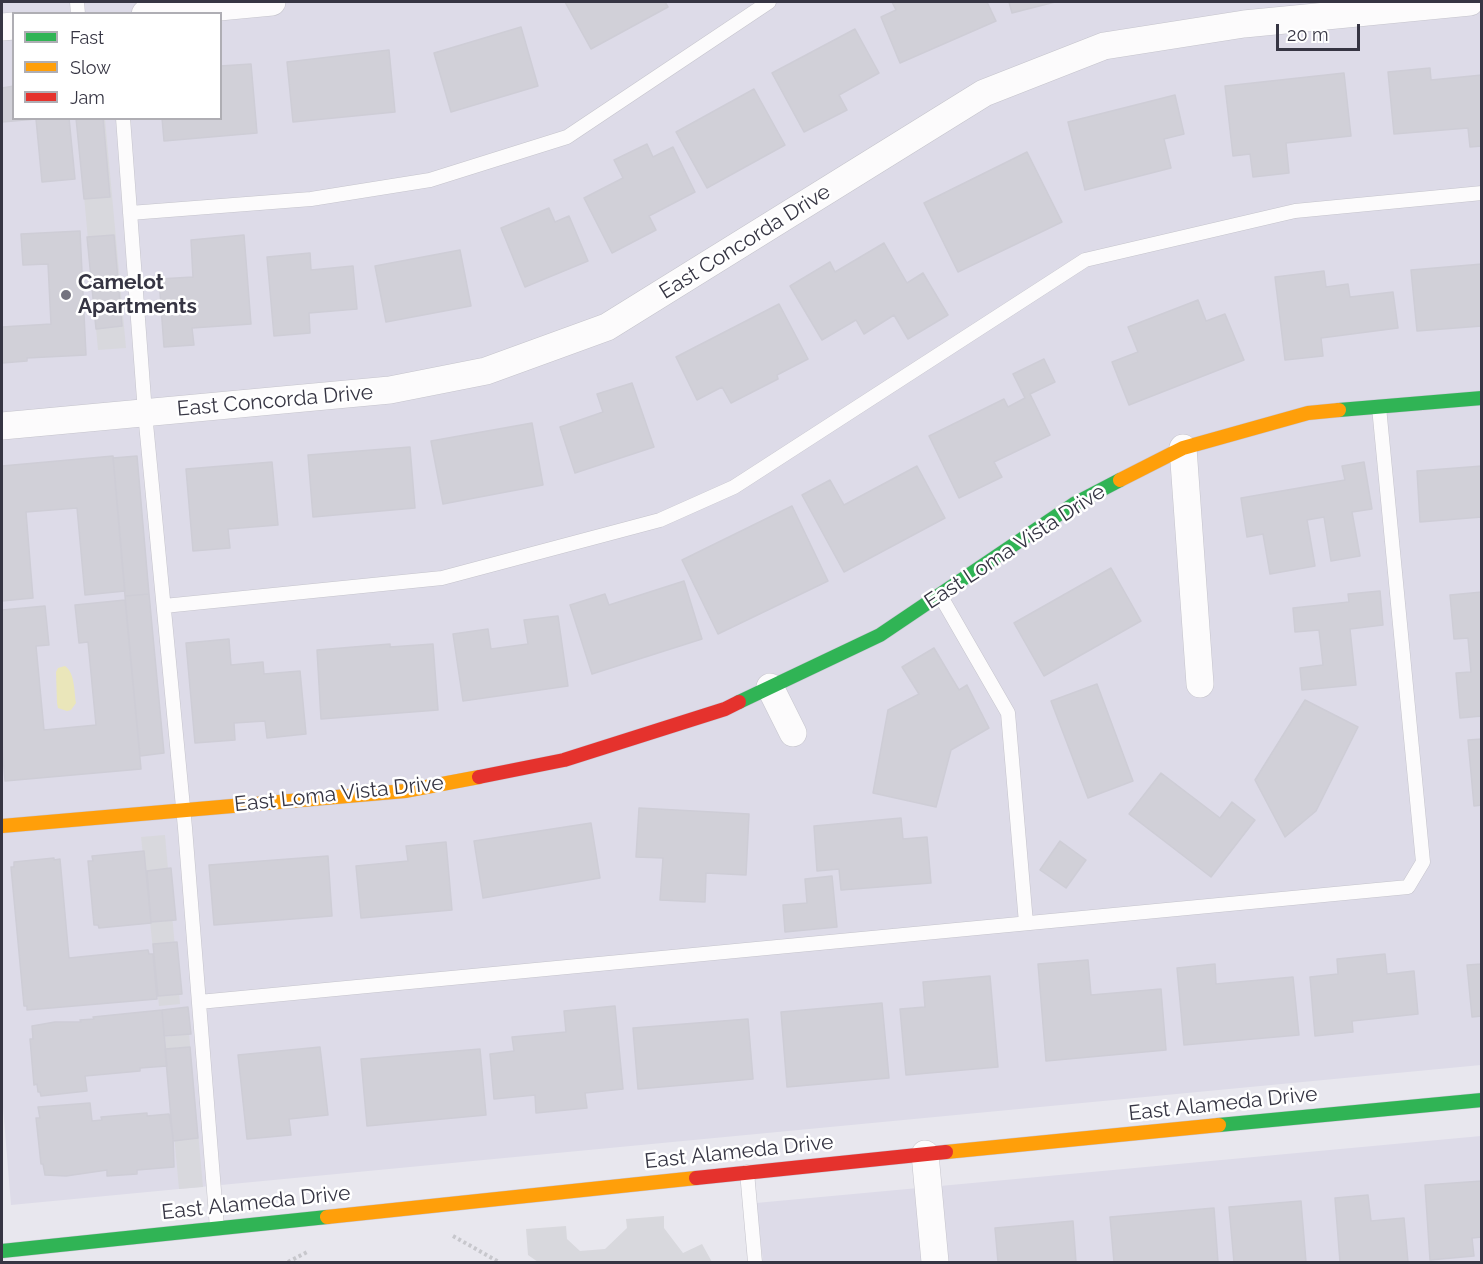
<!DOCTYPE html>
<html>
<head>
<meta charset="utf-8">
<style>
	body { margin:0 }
	#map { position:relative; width:1483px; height:1264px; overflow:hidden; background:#e8e7ee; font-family:Raleway,sans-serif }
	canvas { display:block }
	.frame { position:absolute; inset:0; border:3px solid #363543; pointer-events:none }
	.legend { position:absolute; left:12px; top:12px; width:210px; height:108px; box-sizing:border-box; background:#fff; border:2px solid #afaeb4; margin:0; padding:8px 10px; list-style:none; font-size:18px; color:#363543 }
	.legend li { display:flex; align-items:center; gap:12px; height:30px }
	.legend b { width:30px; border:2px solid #afaeb4 }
	.scale { position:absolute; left:1276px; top:24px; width:84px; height:27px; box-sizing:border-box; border:3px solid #363543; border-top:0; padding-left:8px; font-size:18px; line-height:21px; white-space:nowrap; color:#363543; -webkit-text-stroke:4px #fff; paint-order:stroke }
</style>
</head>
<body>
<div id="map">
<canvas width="1483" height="1264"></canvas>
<div class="frame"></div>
<ul class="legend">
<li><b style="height:8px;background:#30b455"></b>Fast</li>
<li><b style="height:8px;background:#ff9f0a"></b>Slow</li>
<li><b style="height:8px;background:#e5322d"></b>Jam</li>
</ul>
<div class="scale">20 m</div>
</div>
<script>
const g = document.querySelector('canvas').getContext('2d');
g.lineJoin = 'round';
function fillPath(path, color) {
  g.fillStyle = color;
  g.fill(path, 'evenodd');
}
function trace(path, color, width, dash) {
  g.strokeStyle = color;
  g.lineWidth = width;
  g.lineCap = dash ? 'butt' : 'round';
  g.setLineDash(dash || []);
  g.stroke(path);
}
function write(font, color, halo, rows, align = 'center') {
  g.font = font + ' Raleway,sans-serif';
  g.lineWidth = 5;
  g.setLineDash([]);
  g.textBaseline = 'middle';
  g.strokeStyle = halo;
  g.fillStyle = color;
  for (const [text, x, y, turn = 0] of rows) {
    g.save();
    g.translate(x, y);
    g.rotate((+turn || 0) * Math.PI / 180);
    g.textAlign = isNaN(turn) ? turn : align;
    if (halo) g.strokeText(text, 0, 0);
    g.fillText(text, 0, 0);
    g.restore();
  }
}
const residential = new Path2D(`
	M 2,2 L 1481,2 L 1481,1065 L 11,1205 L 2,1095 ZM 14,14 L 220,14 L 220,118 L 14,118 Z
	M 1481,1136 L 1481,1262 L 763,1262 L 756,1203 Z`);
const parking = new Path2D(`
	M 77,119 L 105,119 L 126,348 L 98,350 Z
	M 165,835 L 180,1004 L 159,1006 L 141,837 Z
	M 189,1034 L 203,1187 L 179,1189 L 165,1037 Z
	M 664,1216 L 664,1228 L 683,1253 L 702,1244 L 712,1262 L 538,1262 L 528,1255 L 526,1229 L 566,1226 L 567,1239 L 580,1251 L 605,1249 L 627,1228 L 626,1219 Z`);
const water = new Path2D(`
	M 65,666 C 75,673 74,691 76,703 L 71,710 L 67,711 L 58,708 L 57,703 L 56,672 L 58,668 Z`);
const building = new Path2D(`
	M 565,2 L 665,2 L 668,7 L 591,49 Z
	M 892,2 L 987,2 L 996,21 L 900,63 L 881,17 L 896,10 Z
	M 1009,2 L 1055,2 L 1012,13 Z
	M 521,27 L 538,86 L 451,112 L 434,53 Z
	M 855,29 L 879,73 L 839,95 L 847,110 L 804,132 L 772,73 Z
	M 389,50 L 395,112 L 293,122 L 287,62 Z
	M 251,64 L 257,133 L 164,141 L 162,118 L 220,118 L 220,66 Z
	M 1430,68 L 1431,80 L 1482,75 L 1482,146 L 1470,147 L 1468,128 L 1394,134 L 1388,72 Z
	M 1344,73 L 1351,136 L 1286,143 L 1289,173 L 1253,177 L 1250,154 L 1233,156 L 1225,86 Z
	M 14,86 L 14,118 L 69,118 L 75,179 L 42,182 L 36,119 L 2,122 L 2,88 Z
	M 754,89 L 785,145 L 707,188 L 676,132 Z
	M 1175,95 L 1184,134 L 1164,139 L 1171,168 L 1085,190 L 1068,122 Z
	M 76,118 L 103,118 L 110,197 L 84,199 Z
	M 647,144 L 653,157 L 673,147 L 695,192 L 649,216 L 656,230 L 612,253 L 584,198 L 623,178 L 614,160 Z
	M 1027,152 L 1062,222 L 958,272 L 924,203 Z
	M 549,208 L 555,222 L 569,216 L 588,261 L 525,287 L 501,228 Z
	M 80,231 L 86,355 L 27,358 L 27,361 L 2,363 L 2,327 L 51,324 L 48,264 L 23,265 L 21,234 Z
	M 114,235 L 122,326 L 96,329 L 87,237 Z
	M 244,235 L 251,324 L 192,328 L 194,345 L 164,347 L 159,279 L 193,277 L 191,240 Z
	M 884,243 L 907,283 L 923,273 L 948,315 L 908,339 L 894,315 L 864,334 L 856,320 L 822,340 L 790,286 L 830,262 L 835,272 Z
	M 460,250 L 471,306 L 386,322 L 375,266 Z
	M 310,253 L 311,270 L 353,266 L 357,309 L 309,313 L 310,333 L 274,336 L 267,257 Z
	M 1482,264 L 1482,326 L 1417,331 L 1411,270 Z
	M 1324,271 L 1326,287 L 1348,284 L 1350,297 L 1393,292 L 1398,328 L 1321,338 L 1323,356 L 1285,360 L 1275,277 Z
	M 1198,300 L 1206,321 L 1225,314 L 1244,360 L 1129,405 L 1112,362 L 1138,352 L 1128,327 Z
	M 779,304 L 808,359 L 777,375 L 778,379 L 731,403 L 722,387 L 697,400 L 676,357 Z
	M 1044,359 L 1055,382 L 1030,394 L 1050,435 L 994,462 L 1002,477 L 959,498 L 929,436 L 1004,399 L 1008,407 L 1025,398 L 1013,374 Z
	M 632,383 L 654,447 L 575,473 L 560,427 L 603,412 L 597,394 Z
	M 532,423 L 543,485 L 443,504 L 431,441 Z
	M 410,447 L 415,508 L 313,517 L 308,455 Z
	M 113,456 L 125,591 L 85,595 L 77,508 L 26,512 L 33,598 L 2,601 L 2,466 Z
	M 137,456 L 149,594 L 125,596 L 113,458 Z
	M 272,462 L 278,525 L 228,529 L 230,548 L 193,551 L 186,469 Z
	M 1364,462 L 1372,509 L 1352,512 L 1360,556 L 1331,561 L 1324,517 L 1307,520 L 1315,566 L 1270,574 L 1263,534 L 1247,537 L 1241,498 L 1345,480 L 1342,466 Z
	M 917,466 L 945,518 L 844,572 L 802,495 L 830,480 L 844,505 Z
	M 1482,466 L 1482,517 L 1420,522 L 1417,471 Z
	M 792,506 L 828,581 L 718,634 L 682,560 Z
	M 1111,568 L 1141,621 L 1044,676 L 1014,623 Z
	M 684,581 L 702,639 L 592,674 L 570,605 L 605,594 L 609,605 Z
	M 1380,591 L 1383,625 L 1350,629 L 1356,685 L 1302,690 L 1300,668 L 1323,665 L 1319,630 L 1295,632 L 1293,608 L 1349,602 L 1348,594 Z
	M 1482,592 L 1482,716 L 1460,718 L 1456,673 L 1471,672 L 1468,638 L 1454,639 L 1450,595 Z
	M 149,594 L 164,753 L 140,756 L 125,596 Z
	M 125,600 L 141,769 L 5,781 L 2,744 L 2,610 L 45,606 L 49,645 L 36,646 L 44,730 L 96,725 L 88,642 L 79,643 L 75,605 Z
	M 558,616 L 568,686 L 463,701 L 453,634 L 488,629 L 491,649 L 528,644 L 524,620 Z
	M 229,639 L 231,665 L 263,662 L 264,674 L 300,671 L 306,734 L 267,738 L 265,721 L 234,723 L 235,740 L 195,743 L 186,643 Z
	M 390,644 L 390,647 L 433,644 L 438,710 L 321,719 L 317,650 Z
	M 934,648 L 959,690 L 967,685 L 989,728 L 951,750 L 936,807 L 873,793 L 888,710 L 919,694 L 902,667 Z
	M 1097,684 L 1133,781 L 1088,798 L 1051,701 Z
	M 1305,700 L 1358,727 L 1316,811 L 1285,837 L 1255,780 Z
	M 1482,739 L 1482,805 L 1474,806 L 1468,740 Z
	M 1161,773 L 1220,818 L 1232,802 L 1255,820 L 1211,877 L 1129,814 Z
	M 639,808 L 749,814 L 746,875 L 706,873 L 705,902 L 660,900 L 663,858 L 636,857 Z
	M 901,818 L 903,839 L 927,837 L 931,883 L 841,890 L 839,869 L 817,871 L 814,826 Z
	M 591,823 L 600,878 L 483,898 L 474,841 Z
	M 1060,841 L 1086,860 L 1066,888 L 1040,870 Z
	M 446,842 L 452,910 L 361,918 L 356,866 L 408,861 L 406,846 Z
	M 144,851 L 151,923 L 99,928 L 98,925 L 94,925 L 88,861 L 93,861 L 92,856 Z
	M 328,856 L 332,916 L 214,925 L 209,865 Z
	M 54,858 L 54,860 L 60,859 L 69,958 L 148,950 L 149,954 L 153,954 L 157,999 L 27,1010 L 27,1006 L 24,1006 L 11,867 L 14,867 L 14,862 Z
	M 171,868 L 176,920 L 151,922 L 147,871 Z
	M 832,876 L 837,927 L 785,932 L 783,905 L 807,903 L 805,879 Z
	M 177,942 L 182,994 L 158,996 L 153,944 Z
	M 1385,954 L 1387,974 L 1414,971 L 1418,1014 L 1352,1021 L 1353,1032 L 1315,1036 L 1310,977 L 1338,974 L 1337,959 Z
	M 1088,960 L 1091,995 L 1161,989 L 1166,1050 L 1046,1061 L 1038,964 Z
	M 1215,964 L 1216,984 L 1293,977 L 1299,1035 L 1184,1045 L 1177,968 Z
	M 1482,964 L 1482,1016 L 1472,1017 L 1467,965 Z
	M 990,976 L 998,1067 L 906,1075 L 900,1009 L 925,1007 L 923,982 Z
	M 882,1003 L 889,1078 L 787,1087 L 781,1012 Z
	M 615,1006 L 623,1089 L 585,1093 L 587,1108 L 536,1113 L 535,1095 L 494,1099 L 490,1054 L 514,1051 L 512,1037 L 566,1032 L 564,1011 Z
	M 188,1007 L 191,1034 L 164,1036 L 162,1010 Z
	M 162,1010 L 167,1066 L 140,1068 L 140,1071 L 85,1076 L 87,1091 L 41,1096 L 40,1092 L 38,1092 L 37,1084 L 34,1085 L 30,1039 L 33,1039 L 32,1026 L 55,1022 L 81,1022 L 80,1020 L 94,1019 L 93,1017 Z
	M 748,1019 L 753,1079 L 638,1089 L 633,1028 Z
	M 190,1047 L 198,1138 L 173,1141 L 165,1049 Z
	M 320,1047 L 328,1115 L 289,1119 L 291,1135 L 247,1139 L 238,1055 Z
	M 480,1049 L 486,1115 L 367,1126 L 361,1059 Z
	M 90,1103 L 92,1121 L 102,1120 L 101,1117 L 147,1113 L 147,1116 L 169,1114 L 173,1136 L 174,1167 L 137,1170 L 137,1174 L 107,1176 L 107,1170 L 66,1176 L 45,1175 L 43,1164 L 41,1164 L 36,1118 L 40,1118 L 38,1107 Z
	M 1482,1181 L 1482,1237 L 1472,1238 L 1474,1256 L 1430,1260 L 1425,1185 Z
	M 1368,1195 L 1371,1221 L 1404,1218 L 1408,1262 L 1340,1262 L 1335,1198 Z
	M 1301,1201 L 1306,1262 L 1234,1262 L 1229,1207 Z
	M 1214,1208 L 1218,1262 L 1114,1262 L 1110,1217 Z
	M 1073,1221 L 1076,1262 L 998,1262 L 995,1228 Z`);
const path = new Path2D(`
	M 453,1236 L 499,1262
	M 288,1262 L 309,1251`);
const lane = new Path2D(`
	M 77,2 L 78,14
	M 123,118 L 145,413 L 185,828 L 217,1228
	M 130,213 L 311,199 L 430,180 L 567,137 L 769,2
	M 940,595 L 1008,713 L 1026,923
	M 164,606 L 442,578 L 660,520 L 734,487 L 1085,260 L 1295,211 L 1482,193
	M 199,1002 L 1408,887 L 1423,862 L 1379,407
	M 747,1172 L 755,1262`);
const street = new Path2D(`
	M 145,14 L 272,2
	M 2,27 L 14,26
	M 2,426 L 390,390 L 486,371 L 607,327 L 984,93 L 1104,46 L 1244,24 L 1470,2
	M 1183,448 L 1200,684
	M 770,687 L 793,733
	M 925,1154 L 935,1262`);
const fast = new Path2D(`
	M 1339,410 L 1482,398
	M 739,702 L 880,635 L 1074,504 L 1120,480
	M 1219,1125 L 1482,1100
	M 2,1251 L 327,1217`);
const slow = new Path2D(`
	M 1120,480 L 1183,448 L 1308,413 L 1339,410
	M 2,826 L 405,791 L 479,777
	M 946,1152 L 1219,1125
	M 327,1217 L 696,1178`);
const jam = new Path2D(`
	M 479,777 L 564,760 L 725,709 L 739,702
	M 696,1178 L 946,1152`);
const markers = [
	[66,295,6,"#74737f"]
];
const streetNames = [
	["East Concorda Drive",745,242,-32],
	["East Concorda Drive",275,401,-5],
	["East Loma Vista Drive",1015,547,-33],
	["East Loma Vista Drive",339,794,-6],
	["East Alameda Drive",1223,1104,-6],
	["East Alameda Drive",739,1152,-6],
	["East Alameda Drive",256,1203,-6]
];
const poiNames = [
	["Camelot",78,283],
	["Apartments",78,307]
];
fillPath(residential, '#dddbe8');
fillPath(parking, '#d8d8dd');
fillPath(water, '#eae6ba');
fillPath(building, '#d1d0d8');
trace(building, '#cecdd6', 1.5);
trace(lane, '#c5c4cc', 15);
trace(street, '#c5c4cc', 28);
trace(fast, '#c9c6d4', 15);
trace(slow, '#c9c6d4', 15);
trace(jam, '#c9c6d4', 15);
trace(path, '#c7c7cc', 4, [3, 3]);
trace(lane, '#fcfbfc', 14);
trace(street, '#fcfbfc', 27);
trace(fast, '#30b455', 14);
trace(slow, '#ff9f0a', 14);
trace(jam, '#e5322d', 14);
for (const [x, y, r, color] of markers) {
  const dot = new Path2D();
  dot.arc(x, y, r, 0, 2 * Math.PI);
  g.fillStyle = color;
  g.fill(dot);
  trace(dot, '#fff', 2);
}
write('21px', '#363543', '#fff', streetNames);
write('bold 21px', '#363543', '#fff', poiNames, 'left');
</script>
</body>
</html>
